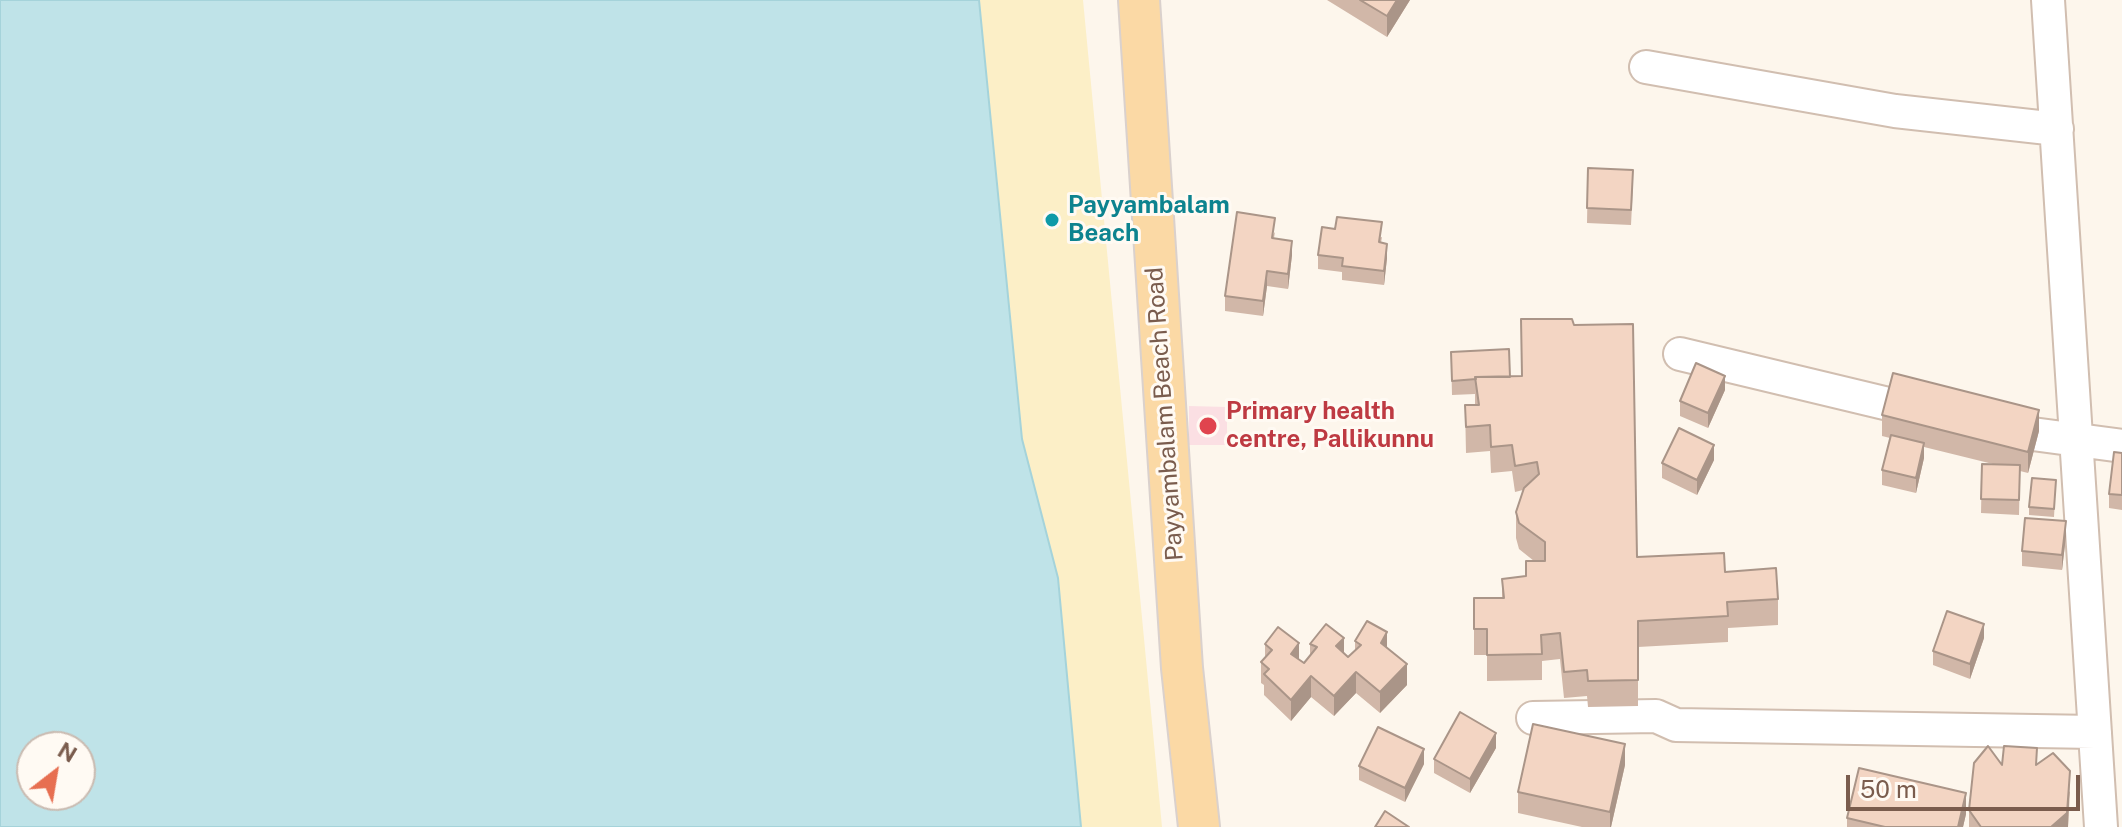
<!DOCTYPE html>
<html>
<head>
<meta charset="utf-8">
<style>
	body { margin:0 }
	#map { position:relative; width:2122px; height:827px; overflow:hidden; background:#fdf6ec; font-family:"Public Sans",sans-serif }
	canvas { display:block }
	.north { position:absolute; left:16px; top:731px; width:80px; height:80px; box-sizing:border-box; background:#fffaf3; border:2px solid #cabbb1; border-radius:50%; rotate:31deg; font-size:22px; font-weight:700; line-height:32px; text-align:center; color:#7a5c4d }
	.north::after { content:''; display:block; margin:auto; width:28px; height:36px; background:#e76f51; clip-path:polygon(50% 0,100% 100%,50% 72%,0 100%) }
	.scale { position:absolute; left:1846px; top:775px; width:234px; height:36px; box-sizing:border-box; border:4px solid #7a5c4d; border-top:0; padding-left:10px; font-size:24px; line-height:28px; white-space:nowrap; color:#7a5c4d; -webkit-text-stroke:6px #fffaf3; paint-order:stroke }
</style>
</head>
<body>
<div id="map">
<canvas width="2122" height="827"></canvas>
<div class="north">N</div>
<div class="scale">50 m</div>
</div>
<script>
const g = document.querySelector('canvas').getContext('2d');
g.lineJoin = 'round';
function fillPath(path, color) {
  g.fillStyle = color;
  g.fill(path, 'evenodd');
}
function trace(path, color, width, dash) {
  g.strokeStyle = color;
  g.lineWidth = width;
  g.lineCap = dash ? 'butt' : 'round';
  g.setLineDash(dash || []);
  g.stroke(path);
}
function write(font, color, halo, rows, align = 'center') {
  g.font = font + ' "Public Sans",sans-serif';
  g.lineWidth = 6;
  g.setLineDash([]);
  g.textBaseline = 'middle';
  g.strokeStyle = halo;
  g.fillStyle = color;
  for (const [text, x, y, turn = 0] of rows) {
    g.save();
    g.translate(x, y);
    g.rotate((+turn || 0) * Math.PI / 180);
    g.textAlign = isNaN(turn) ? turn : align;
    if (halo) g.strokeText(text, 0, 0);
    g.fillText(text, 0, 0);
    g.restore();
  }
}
const medical = new Path2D(`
	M 1189,406 L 1227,407 L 1227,445 L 1189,445 Z`);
const sand = new Path2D(`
	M 979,0 L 1083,0 L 1162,827 L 1081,827 L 1058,578 L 1022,439 Z`);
const water = new Path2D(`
	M 0,0 L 979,0 L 1022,439 L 1058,578 L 1081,827 L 0,827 ZM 32,747 L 80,747 L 80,795 L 32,795 Z`);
const minor = new Path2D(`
	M 2048,0 L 2101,827
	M 1646,67 L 1895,111 L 2057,129
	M 1680,354 L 1926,413
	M 1995,429 L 2122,446
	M 1533,718 L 1656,716 L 1676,725 L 2095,732`);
const major = new Path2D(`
	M 1139,0 L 1182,668 L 1199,827`);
const wall = new Path2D(`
	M 1327,0 L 1410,0 L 1387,37 Z
	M 1588,168 L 1633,185 L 1631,225 L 1587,223 Z
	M 1275,232 L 1274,238 L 1292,255 L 1288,289 L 1267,286 L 1263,316 L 1225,311 L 1225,296 Z
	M 1382,237 L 1381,243 L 1387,258 L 1384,285 L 1342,280 L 1342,272 L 1318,269 L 1318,255 Z
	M 1451,352 L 1510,377 L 1637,557 L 1725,572 L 1778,599 L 1778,625 L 1728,628 L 1728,642 L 1638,647 L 1638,706 L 1588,707 L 1587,696 L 1564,698 L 1560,659 L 1542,661 L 1542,680 L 1487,681 L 1487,655 L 1474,655 L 1474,598 L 1502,598 L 1502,579 L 1526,576 L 1534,561 L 1519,549 L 1516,538 L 1516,512 L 1523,490 L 1515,492 L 1512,471 L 1491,473 L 1490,451 L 1466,453 L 1465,405 L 1475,405 L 1475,394 L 1452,395 Z
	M 1725,390 L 1708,428 L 1680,416 L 1680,401 Z
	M 1882,415 L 2039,431 L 2028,473 L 2020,471 L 2019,515 L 1981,513 L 1982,464 L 1993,464 L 1924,447 L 1924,458 L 1916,493 L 1882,485 L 1882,470 L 1890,438 L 1882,436 Z
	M 2122,453 L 2122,510 L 2109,508 L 2109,494 Z
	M 1714,460 L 1697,495 L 1662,478 L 1662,463 Z
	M 2056,480 L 2054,517 L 2029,515 L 2029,507 Z
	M 2066,536 L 2062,570 L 2022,566 L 2022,551 Z
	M 1984,638 L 1970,679 L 1933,665 L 1933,651 Z
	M 1355,641 L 1387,648 L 1407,685 L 1380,713 L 1356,693 L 1334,716 L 1311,697 L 1291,721 L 1264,695 L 1264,685 L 1261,683 L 1261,662 L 1265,658 L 1265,644 L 1299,659 L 1304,663 L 1310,656 L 1310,644 L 1344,654 L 1348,657 L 1355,650 Z
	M 1496,748 L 1470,793 L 1434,773 L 1434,759 Z
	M 1424,764 L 1405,802 L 1359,780 L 1359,766 Z
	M 1625,765 L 1611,827 L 1582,827 L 1518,813 L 1518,792 Z
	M 2037,765 L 2070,792 L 2068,827 L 1969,827 L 1969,810 Z
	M 1966,814 L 1963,827 L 1847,827 L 1847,818 Z`);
const shadedWall = new Path2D(`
	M 1397,0 L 1410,0 L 1387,37 L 1387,16 Z
	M 1292,241 L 1292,255 L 1288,289 L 1288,274 Z
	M 1387,244 L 1387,258 L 1384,285 L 1384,271 Z
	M 1267,271 L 1267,286 L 1263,316 L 1263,301 Z
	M 1725,376 L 1725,390 L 1708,428 L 1708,413 Z
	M 2039,410 L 2039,431 L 2028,473 L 2028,452 Z
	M 1924,443 L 1924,458 L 1916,493 L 1916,478 Z
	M 1714,445 L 1714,460 L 1697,495 L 1697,480 Z
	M 2066,521 L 2066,536 L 2062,570 L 2062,555 Z
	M 1984,624 L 1984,638 L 1970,679 L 1970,664 Z
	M 1387,632 L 1387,653 L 1381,643 Z
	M 1344,638 L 1344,658 L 1336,646 Z
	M 1299,643 L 1299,664 L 1291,654 Z
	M 1407,664 L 1407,685 L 1380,713 L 1380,692 Z
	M 1356,672 L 1356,693 L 1334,716 L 1334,696 Z
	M 1311,676 L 1311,697 L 1291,721 L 1291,700 Z
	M 1496,733 L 1496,748 L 1470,793 L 1470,779 Z
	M 1625,744 L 1625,765 L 1611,827 L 1610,827 L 1610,812 Z
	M 1424,749 L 1424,764 L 1405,802 L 1405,788 Z
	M 2070,771 L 2068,827 L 2051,827 Z
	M 1966,793 L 1966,814 L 1963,827 L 1958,827 Z`);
const building = new Path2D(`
	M 1360,0 L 1397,0 L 1387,16 Z
	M 1588,168 L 1633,170 L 1631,210 L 1587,208 Z
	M 1237,212 L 1275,218 L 1272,238 L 1292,241 L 1288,274 L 1267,271 L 1263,301 L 1225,296 Z
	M 1337,217 L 1382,222 L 1379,242 L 1387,244 L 1384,271 L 1342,266 L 1343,258 L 1318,255 L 1322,227 L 1335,229 Z
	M 1521,319 L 1572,319 L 1574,325 L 1633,324 L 1637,557 L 1724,553 L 1725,572 L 1776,568 L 1778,599 L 1727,602 L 1728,616 L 1638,621 L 1638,680 L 1588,681 L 1587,670 L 1564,672 L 1560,633 L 1541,635 L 1542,654 L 1487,655 L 1487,629 L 1474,629 L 1474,598 L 1504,598 L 1502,579 L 1526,576 L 1526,561 L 1545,561 L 1545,542 L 1519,523 L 1516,512 L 1524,488 L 1539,474 L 1537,462 L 1515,466 L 1512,445 L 1491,447 L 1490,425 L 1466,427 L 1465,405 L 1479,405 L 1475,377 L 1522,376 Z
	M 1509,349 L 1510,377 L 1475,377 L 1476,379 L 1452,381 L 1451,352 Z
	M 1696,363 L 1725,376 L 1708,413 L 1680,401 Z
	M 1893,373 L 2039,410 L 2028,452 L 1882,415 Z
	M 1679,428 L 1714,445 L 1697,480 L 1662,463 Z
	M 1891,435 L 1924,443 L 1916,478 L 1882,470 Z
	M 2114,452 L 2122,453 L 2122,495 L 2109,494 Z
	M 1982,464 L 2020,465 L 2019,500 L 1981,499 Z
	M 2032,478 L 2056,480 L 2054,509 L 2029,507 Z
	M 2025,518 L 2066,521 L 2062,555 L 2022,551 Z
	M 1947,611 L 1984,624 L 1970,664 L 1933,651 Z
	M 1367,621 L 1387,632 L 1381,643 L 1407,664 L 1380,692 L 1356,672 L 1334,696 L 1311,676 L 1291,700 L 1264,674 L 1269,669 L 1261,662 L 1272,650 L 1265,644 L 1278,627 L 1299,643 L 1291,654 L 1304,663 L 1317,647 L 1310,644 L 1326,624 L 1344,638 L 1336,646 L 1348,657 L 1361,645 L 1355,641 Z
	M 1460,712 L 1496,733 L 1470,779 L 1434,759 Z
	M 1533,724 L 1625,744 L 1610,812 L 1518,792 Z
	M 1378,727 L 1424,749 L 1405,788 L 1359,766 Z
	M 1988,746 L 2002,765 L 2004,746 L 2037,748 L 2036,765 L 2053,753 L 2070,771 L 2067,813 L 2051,827 L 1981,827 L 1969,810 L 1974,763 Z
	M 1859,768 L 1966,793 L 1958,827 L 1885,827 L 1847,818 Z
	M 1385,811 L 1409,827 L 1375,827 Z`);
const markers = [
	[1052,220,8,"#0f9aa8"],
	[1208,426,10,"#e0444e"]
];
const cultureNames = [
	["Payyambalam",1068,206],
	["Beach",1068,234]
];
const healthNames = [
	["Primary health",1226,412],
	["centre, Pallikunnu",1226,440]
];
const streetNames = [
	["Payyambalam Beach Road",1165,414,-94]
];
fillPath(medical, '#fbdfe3');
fillPath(sand, '#fcefc7');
fillPath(water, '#bfe3e8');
trace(water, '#a5d3da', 2);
trace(minor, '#d1beb0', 36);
trace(major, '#dad1cd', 44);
trace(minor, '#fff', 32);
trace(major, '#fbd9a5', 40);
fillPath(wall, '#d1b7a8');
fillPath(shadedWall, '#aa9588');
fillPath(building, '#f3d5c3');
trace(building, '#aa9588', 2);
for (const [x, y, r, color] of markers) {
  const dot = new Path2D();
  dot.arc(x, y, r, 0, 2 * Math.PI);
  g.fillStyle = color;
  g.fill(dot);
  trace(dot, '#fffaf3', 3);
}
write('bold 24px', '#0d838f', '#fffaf3', cultureNames, 'left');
write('bold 24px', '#be3a42', '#fffaf3', healthNames, 'left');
write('24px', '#7a5c4d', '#fffaf3', streetNames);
</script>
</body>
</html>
